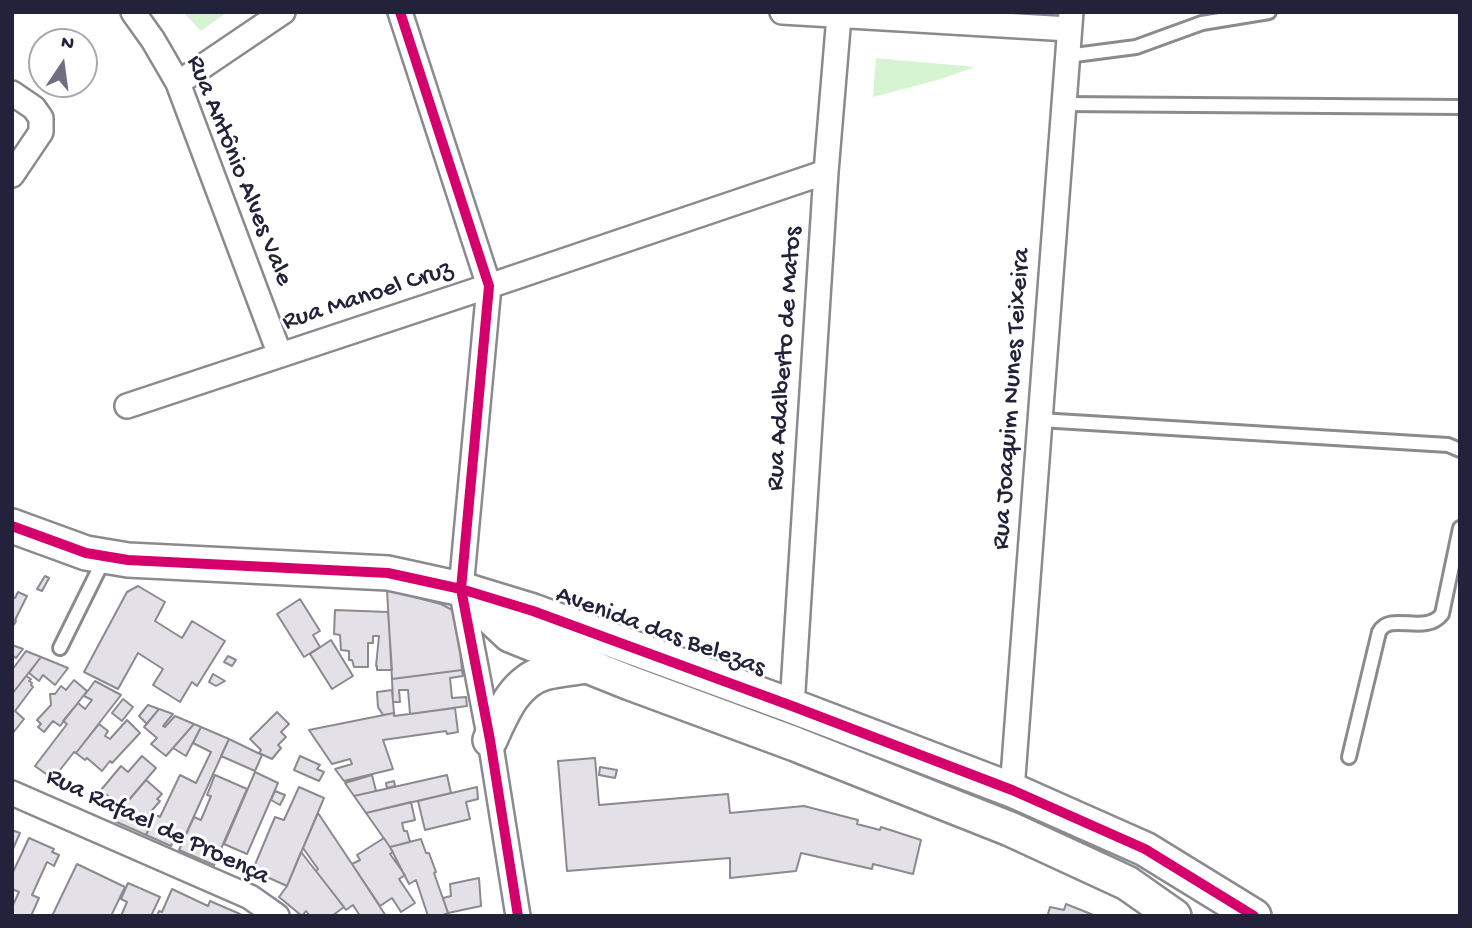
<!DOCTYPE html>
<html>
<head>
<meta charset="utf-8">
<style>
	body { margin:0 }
	#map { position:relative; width:1472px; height:928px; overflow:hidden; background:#fff; font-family:"Gochi Hand",sans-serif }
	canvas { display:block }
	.frame { position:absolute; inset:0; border:14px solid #22223b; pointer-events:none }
	.north { position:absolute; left:28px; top:28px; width:70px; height:70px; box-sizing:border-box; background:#fff; border:2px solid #a7a7b1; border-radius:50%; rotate:13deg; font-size:19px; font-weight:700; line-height:28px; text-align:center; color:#22223b }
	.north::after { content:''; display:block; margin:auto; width:24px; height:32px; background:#6f6f80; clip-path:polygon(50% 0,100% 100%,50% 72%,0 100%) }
</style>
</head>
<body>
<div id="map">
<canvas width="1472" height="928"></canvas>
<div class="frame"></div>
<div class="north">N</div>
</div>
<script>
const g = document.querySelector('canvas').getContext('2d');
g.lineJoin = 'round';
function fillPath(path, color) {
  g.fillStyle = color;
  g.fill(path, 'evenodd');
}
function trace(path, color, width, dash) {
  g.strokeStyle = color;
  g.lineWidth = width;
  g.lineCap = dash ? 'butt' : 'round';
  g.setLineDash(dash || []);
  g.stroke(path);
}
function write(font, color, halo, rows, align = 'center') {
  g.font = font + ' "Gochi Hand",sans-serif';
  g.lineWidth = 6;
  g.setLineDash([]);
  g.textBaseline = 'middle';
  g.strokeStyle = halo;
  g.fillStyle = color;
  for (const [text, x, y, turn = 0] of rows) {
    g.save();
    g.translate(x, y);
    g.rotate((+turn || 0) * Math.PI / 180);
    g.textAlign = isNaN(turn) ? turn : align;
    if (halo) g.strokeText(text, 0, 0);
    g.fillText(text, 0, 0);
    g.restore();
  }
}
const green = new Path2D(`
	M 183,12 L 227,12 L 201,31 Z
	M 876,58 L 975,67 L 941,79 L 873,97 Z`);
const building = new Path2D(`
	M 45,576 L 49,578 L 42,591 L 37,589 Z
	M 138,586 L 165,602 L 155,621 L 182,638 L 192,621 L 225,641 L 197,686 L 192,682 L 180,702 L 153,685 L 163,669 L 138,653 L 118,689 L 84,672 L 127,592 Z
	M 387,590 L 441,604 L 456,612 L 462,670 L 392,679 Z
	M 18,592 L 27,596 L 15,620 L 16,621 L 12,628 L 12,596 L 15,598 Z
	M 300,599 L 320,631 L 313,635 L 320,647 L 304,657 L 277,614 Z
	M 335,610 L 388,612 L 392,670 L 377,670 L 377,666 L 376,666 L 379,636 L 373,636 L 373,643 L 368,643 L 368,667 L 354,667 L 352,660 L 349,660 L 349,651 L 341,650 L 340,635 L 334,634 Z
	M 331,640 L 353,676 L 332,689 L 310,654 Z
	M 12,645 L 23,649 L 16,658 L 12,655 Z
	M 26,651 L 41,657 L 12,694 L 12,670 Z
	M 228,656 L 236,660 L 232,666 L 224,662 Z
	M 41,657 L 68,668 L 55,685 L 43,675 L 39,681 L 29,673 Z
	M 462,670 L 463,676 L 450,678 L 452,698 L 466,697 L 467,706 L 410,714 L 408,690 L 399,690 L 400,702 L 393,702 L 392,679 Z
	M 213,674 L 225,681 L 216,686 L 209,682 Z
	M 26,676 L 31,679 L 29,681 L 32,683 L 31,685 L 33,687 L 15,711 L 24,719 L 12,734 L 12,694 Z
	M 74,680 L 87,691 L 60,726 L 53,721 L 44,732 L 38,727 L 41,724 L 37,720 L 51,705 L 50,694 L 55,694 L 61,686 L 66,690 Z
	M 95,681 L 121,695 L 76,753 L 74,752 L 53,779 L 35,766 L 67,724 L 63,721 L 78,703 L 85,709 L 92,700 L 84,696 Z
	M 392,690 L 394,713 L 383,715 L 378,707 L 377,692 Z
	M 123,699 L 133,707 L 122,721 L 112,713 Z
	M 148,705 L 159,709 L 147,724 L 139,716 Z
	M 455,708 L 458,732 L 447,734 L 446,731 L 383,740 L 393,769 L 344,781 L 335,769 L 352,764 L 350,759 L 332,764 L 309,730 L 394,713 L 394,716 Z
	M 159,709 L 173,714 L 163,726 L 165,727 L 175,716 L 194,724 L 166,756 L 151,744 L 157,738 L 144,727 Z
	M 277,712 L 289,724 L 281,732 L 286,737 L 278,745 L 281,748 L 272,759 L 259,753 L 261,750 L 250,739 Z
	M 127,720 L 140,733 L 112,763 L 110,761 L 102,771 L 87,758 L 85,760 L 76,753 L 99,724 L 108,731 L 105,736 L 110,739 Z
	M 194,724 L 201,727 L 186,756 L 173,748 Z
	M 201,727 L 229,739 L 185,836 L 178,832 L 171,846 L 146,835 L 156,815 L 160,817 L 180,775 L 196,783 L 211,752 L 193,743 Z
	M 229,739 L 262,755 L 255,771 L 221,756 Z
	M 142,756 L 156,768 L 122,808 L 101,790 L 121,766 L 128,772 Z
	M 300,756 L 320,765 L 317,769 L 324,772 L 319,781 L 294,770 Z
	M 595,758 L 599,805 L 728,794 L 730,813 L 804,806 L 858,820 L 857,824 L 880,830 L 881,827 L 921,840 L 913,874 L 873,864 L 872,869 L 801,853 L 796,871 L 730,878 L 730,858 L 567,871 L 558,761 Z
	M 600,767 L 617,770 L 615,778 L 599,775 Z
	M 255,772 L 278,783 L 247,854 L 224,844 Z
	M 215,775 L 247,789 L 214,865 L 179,850 L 194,817 L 201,820 L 211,796 L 207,795 Z
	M 372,775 L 376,791 L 354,796 L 345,783 Z
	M 447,775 L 451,793 L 366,813 L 354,796 Z
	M 146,780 L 162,794 L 157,799 L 160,801 L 142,822 L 149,828 L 146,835 L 112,820 Z
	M 394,781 L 395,786 L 387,788 L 386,783 Z
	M 299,787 L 324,798 L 287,886 L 258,873 L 260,870 L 254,867 L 275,817 L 284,820 Z
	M 477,787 L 478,799 L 466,802 L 470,819 L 425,830 L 418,801 Z
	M 275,791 L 285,795 L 280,805 L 271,800 Z
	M 411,802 L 415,820 L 402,823 L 404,831 L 407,831 L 410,842 L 390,847 L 366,813 Z
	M 318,813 L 352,864 L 386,916 L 360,916 L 353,905 L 346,910 L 316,871 L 318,869 L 303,848 Z
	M 12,830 L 20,833 L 12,851 Z
	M 29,838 L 54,849 L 52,852 L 59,855 L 54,866 L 47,862 L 32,895 L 39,898 L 31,916 L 12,916 L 12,907 L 19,892 L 12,889 L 12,874 Z
	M 384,838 L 393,852 L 390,854 L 405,875 L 399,879 L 415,903 L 401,912 L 392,898 L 380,906 L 352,864 L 360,860 L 357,855 Z
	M 421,839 L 426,853 L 429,853 L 436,872 L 434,873 L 448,913 L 441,916 L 428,916 L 416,880 L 409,884 L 390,847 Z
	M 301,852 L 344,907 L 332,916 L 310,916 L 306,911 L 302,916 L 279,897 L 287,886 Z
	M 77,864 L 125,887 L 111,916 L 52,916 Z
	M 479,878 L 481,906 L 448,913 L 443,898 L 451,896 L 450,884 Z
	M 128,883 L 160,897 L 151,916 L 121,916 L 127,902 L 121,899 Z
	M 172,889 L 208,906 L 210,901 L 240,914 L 239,916 L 157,916 L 159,911 L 162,912 Z
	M 1066,904 L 1096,916 L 1050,916 L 1048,914 L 1050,907 L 1064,910 Z`);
const lane = new Path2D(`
	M 1067,56 L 1136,47 L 1202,23 L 1269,12
	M 1063,104 L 1460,107
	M 1040,420 L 1448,445 L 1460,450
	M 60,648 L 105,557
	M 1349,757 L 1379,632 C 1390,611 1425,636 1442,614 L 1460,528`);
const street = new Path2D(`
	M 133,12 L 153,40 L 178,83 L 280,355
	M 400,12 L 489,286 L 461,589 L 490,740 L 518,916
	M 782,12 L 1069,29
	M 178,83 L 283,12
	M 12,93 L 34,108 L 41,118 L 41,132 L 12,175
	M 127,406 L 489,286 L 826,172
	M 792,706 L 826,172 L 839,16
	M 1012,790 L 1071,12
	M 12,793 L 250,897 L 277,916`);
const secondary = new Path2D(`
	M 12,526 L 86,553 L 128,560 L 388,573 L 461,589 L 533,611 L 792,706 L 1012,790 L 1145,849 L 1254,916
	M 465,593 L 510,635 L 630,683 L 795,744 L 1010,829 L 1127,883 L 1174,916
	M 490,740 C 502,714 514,682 544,673 C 558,669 574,668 588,666`);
const cycleway = new Path2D(`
	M 400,12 L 489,286 L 461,589 L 490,740 L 518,916
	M 12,526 L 86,553 L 128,560 L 388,573 L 461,589 L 533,611 L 792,706 L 1012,790 L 1145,849 L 1254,916`);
const streetNames = [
	["Rua Antônio Alves Vale",238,171,68],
	["Rua Manoel Cruz",368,297,-18],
	["Rua Adalberto de Matos",786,359,-86],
	["Rua Joaquim Nunes Teixeira",1013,399,-86],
	["Avenida das Belezas",660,633,20],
	["Rua Rafael de Proença",157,828,25]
];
fillPath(green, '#d7f4d2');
fillPath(building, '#e4e0e8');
trace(building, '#8a8a8f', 2);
trace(lane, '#8a8a8f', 18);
trace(street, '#8a8a8f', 28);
trace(secondary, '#8a8a8f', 38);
trace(lane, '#fff', 12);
trace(street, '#fff', 23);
trace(secondary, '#fff', 33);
trace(cycleway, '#d6006c', 10);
write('26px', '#22223b', '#fff', streetNames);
</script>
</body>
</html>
